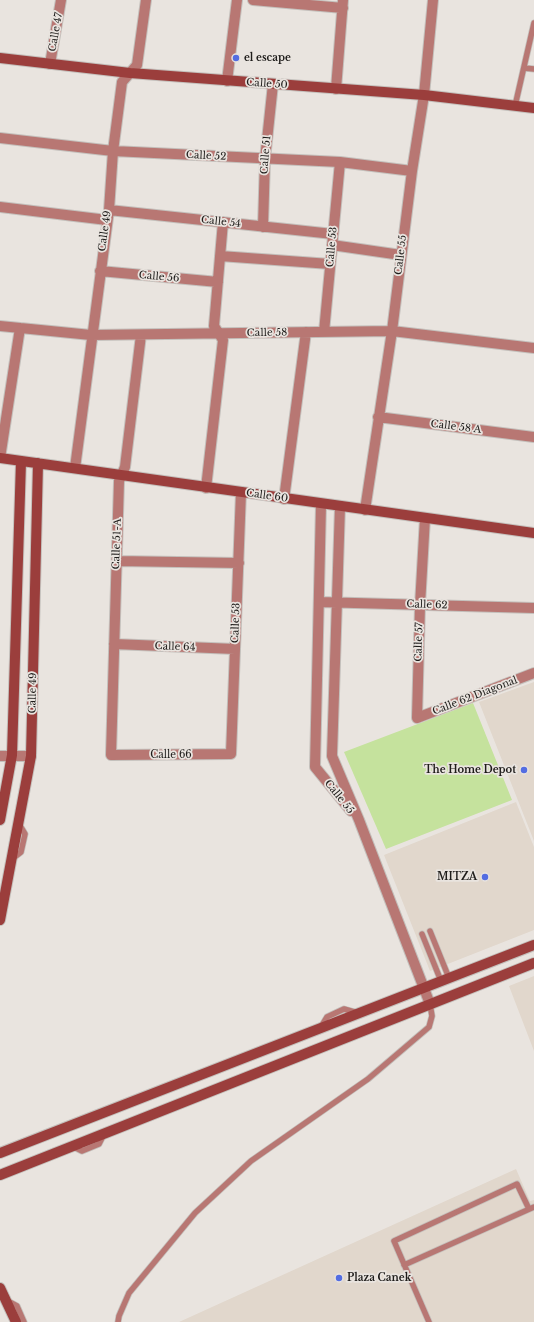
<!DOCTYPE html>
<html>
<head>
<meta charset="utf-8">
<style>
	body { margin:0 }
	canvas { display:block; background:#e9e4df }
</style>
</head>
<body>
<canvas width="534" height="1322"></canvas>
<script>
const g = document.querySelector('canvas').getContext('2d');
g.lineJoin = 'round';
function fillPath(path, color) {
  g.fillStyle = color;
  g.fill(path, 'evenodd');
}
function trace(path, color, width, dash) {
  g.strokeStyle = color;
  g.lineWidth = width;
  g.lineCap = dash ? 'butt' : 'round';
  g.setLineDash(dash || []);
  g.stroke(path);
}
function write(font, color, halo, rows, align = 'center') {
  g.font = font + ' "Libre Baskerville",serif';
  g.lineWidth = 3.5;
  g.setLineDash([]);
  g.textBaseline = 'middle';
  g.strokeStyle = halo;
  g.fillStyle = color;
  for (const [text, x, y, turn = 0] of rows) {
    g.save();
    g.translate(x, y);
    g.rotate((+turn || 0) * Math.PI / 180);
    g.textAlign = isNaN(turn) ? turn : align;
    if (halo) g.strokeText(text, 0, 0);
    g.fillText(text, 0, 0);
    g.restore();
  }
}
const built = new Path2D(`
	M 534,682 L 534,841 L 479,702 Z
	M 516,802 L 534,847 L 534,930 L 430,971 L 384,855 Z
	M 534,976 L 534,1051 L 509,986 Z
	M 516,1169 L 530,1201 L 534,1200 L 534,1322 L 179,1322 Z`);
const green = new Path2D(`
	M 473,703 L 512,800 L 386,849 L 344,752 Z`);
const lane = new Path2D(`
	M 524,68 L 534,69
	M 515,106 L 534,23
	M 12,859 L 21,852 L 25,834 L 19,824
	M 430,931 L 449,978
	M 422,934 L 441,981
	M 321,1027 L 327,1017 L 344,1009 L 358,1013
	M 72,1146 L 82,1151 L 99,1144 L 104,1134
	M 404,1265 L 534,1207
	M 6,1300 L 17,1306 L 24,1322
	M 118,1322 L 119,1316 L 129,1293 L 195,1213 L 251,1161 L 368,1079 L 429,1027 L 432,1016 L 430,1004
	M 429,1322 L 394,1241 L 517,1184 L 529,1209`);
const street = new Path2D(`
	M 253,0 L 343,8
	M 50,64 L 61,0
	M 227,81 L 237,0
	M 336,89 L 343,0
	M 0,138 L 113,151 L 340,162 L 412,171
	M 0,207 L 107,220
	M 109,210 L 333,234
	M 263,227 L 265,159 L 273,84
	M 332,245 L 401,255
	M 220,256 L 330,264
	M 100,271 L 218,282
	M 0,326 L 91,335 L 392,331 L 534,348
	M 324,332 L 340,162
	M 141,335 L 125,467 L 119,481 L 111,755 L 231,754 L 241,492
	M 378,417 L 534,437
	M 0,458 L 20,328
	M 75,468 L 109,210 L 113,151 L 122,82 L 137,65 L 146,0
	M 206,488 L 223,340 L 214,326 L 223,222
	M 284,499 L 306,332
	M 321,504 L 315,767 L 351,811
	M 340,506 L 332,756 L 359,820 L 430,1004
	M 365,510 L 392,331 L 412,171 L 424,95 L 433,0
	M 425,518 L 420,605 L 417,718 L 534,673
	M 117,561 L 239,563
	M 319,602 L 534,608
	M 114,644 L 235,649
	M 0,756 L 31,756`);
const secondary = new Path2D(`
	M 0,58 L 130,73 L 424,95 L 534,108
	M 0,458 L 534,533
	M 0,820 L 12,755 L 21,461
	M 0,920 L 31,756 L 38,463
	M 0,1153 L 534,945
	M 0,1175 L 534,963
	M 0,1288 L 16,1322`);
const markers = [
	[236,58,4,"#536de2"],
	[524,770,4,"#536de2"],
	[485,877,4,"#536de2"],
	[339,1278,4,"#536de2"]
];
const streetNames = [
	["Calle 47",56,32,-80],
	["Calle 50",267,84,4],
	["Calle 51",266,155,-85],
	["Calle 52",206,156,3],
	["Calle 54",221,222,6],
	["Calle 49",105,231,-82],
	["Calle 53",332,247,-85],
	["Calle 55",401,255,-83],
	["Calle 56",159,277,5],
	["Calle 58",267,333,-1],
	["Calle 58 A",456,427,7],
	["Calle 60",267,496,8],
	["Calle 51-A",117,544,-88],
	["Calle 62",427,605,2],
	["Calle 53",236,623,-88],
	["Calle 57",419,642,-88],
	["Calle 64",175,647,2],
	["Calle 49",33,693,-89],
	["Calle 62 Diagonal",475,696,-21],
	["Calle 66",171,755],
	["Calle 55",339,797,51]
];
const poiNames = [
	["el escape",244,58],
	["The Home Depot",516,770,"right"],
	["MITZA",477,877,"right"],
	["Plaza Canek",347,1278]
];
fillPath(built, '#e1d7cc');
fillPath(green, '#c5e29d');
trace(lane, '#c4c0bc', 7);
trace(street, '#c4c0bc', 12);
trace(secondary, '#c4c0bc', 12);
trace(lane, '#b87773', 5.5);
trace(street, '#b87773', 10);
trace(secondary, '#9b3e3c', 10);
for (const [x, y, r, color] of markers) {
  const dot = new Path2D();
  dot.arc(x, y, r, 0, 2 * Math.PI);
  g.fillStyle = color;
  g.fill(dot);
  trace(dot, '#e9e4df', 1.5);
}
write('10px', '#1e1c1a', '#e9e4df', streetNames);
write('bold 10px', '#1e1c1a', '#e9e4df', poiNames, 'left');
</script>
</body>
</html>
